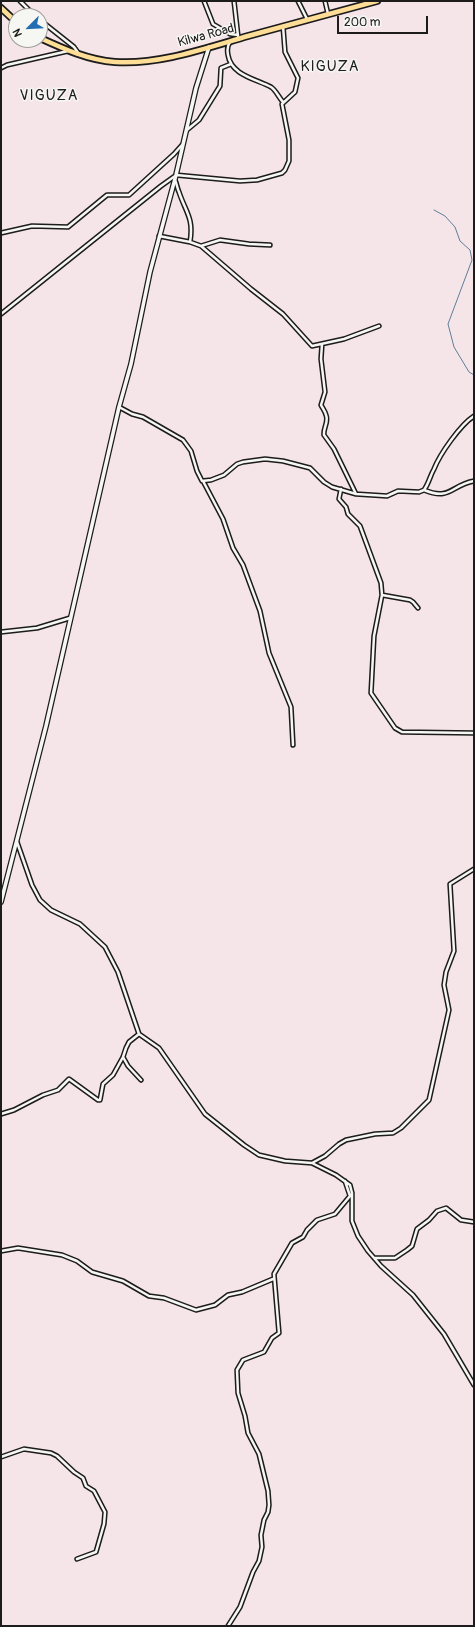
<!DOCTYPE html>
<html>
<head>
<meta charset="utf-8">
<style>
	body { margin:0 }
	#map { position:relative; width:475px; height:1627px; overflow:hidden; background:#f5e5e9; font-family:Pangolin,sans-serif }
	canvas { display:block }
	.frame { position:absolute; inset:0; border:2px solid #1c1c1c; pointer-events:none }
	.north { position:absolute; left:8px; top:8px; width:40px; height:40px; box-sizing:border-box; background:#f6f6f2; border:1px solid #9f9f9c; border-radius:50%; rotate:246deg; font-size:11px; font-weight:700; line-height:16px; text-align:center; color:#1c1c1c }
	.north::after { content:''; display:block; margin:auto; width:14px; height:18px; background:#1f6fb2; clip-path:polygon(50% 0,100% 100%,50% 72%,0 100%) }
	.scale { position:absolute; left:337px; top:16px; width:91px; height:18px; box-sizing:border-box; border:2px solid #1c1c1c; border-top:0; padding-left:5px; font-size:12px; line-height:14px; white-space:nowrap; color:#1c1c1c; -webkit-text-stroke:3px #f6f6f2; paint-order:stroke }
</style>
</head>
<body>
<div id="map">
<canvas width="475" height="1627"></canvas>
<div class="frame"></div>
<div class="north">N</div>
<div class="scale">200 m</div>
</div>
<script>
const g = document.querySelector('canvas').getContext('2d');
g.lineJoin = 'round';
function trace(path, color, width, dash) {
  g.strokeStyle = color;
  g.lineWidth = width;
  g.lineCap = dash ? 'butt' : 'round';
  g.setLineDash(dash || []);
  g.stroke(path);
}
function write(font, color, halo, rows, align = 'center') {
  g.font = font + ' Pangolin,sans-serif';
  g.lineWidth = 3;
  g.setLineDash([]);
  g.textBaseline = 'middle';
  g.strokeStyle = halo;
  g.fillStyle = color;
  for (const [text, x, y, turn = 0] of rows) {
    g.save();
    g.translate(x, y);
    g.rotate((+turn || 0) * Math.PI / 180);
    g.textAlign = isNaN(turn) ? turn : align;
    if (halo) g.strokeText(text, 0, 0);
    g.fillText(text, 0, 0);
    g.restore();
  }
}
const stream = new Path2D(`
	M 434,210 L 445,216 L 455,227 L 460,241 L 470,250 L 472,260 L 448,324 L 454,347 L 469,372 L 474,375`);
const street = new Path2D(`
	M 20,1 L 35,16
	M 204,1 L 213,24 L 230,34 L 238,35
	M 234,1 L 238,36
	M 298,1 L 307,19
	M 325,1 L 328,14
	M 40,20 L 74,47 L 79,54
	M 230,42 C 227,46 227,50 228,55 C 231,75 256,79 271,87 C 276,90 279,98 283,102
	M 1,68 L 7,65 L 68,51
	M 187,130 L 199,120 L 220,86 L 221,68 L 231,64
	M 176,175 L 240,181 L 257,180 L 282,173 L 285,170 L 289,161 L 289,140 L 282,104 L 295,92 L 298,78 L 285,52 L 283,26
	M 175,180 C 177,184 177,188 179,192 C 186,213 194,218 190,242
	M 1,233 L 32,226 L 68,227 L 107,195 L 129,195 L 174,154 L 182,145
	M 159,236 L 190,242 L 201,246 L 251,289 L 283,314 L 312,346 L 344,339 L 379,326
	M 201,246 L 220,240 L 249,244 L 270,245
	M 1,314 L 161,186 L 175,176
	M 322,344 L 321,359 L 325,392 L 321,405 C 323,409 325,411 326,415 C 329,422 323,428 324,435 L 334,449 L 356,494
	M 119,407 L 132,414 L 143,417 L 183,440 L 191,451 L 197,471 L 202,481 L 211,480 L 224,475 L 237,464 L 243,462 L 265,459 L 283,461 L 310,468 L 324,482 L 332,487 L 356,494 L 387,496 L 398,491 L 419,492 L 424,490 C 429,483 430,476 434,469 C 440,454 460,425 474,416
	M 203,481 L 223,519 L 233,548 L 243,565 L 260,611 L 269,653 L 291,707 L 293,745
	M 341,489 L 339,499 L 346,507 L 348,514 L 360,526 L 381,583 L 382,595 L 374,636 L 371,693 L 395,728 L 402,732 L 474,733
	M 424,490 C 451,501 451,485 474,481
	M 382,595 L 410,600 L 413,602 L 418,608
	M 1,632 L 37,628 L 70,618
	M 17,842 L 32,885 L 40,900 L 51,910 L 80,924 L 105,947 L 118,972 L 139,1034 L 159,1048 L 205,1114 L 244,1145 L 259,1155 L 285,1161 L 312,1163 L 336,1175 L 350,1185 L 352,1193 L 352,1221 L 358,1236 L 368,1251 L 381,1266 L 413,1295 L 444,1334 L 474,1385
	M 123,1057 L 128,1066 L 141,1080
	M 1,1114 L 14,1110 L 43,1095 L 58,1090 L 69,1079 L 98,1100 L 100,1100 L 103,1084 L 113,1075 L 123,1057 L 126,1048 L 129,1042 L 139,1034
	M 312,1163 L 325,1156 L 339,1144 L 346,1140 L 375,1134 L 393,1133 L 401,1128 L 429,1100 L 449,1010 L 444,985 L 446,972 L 454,951 L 450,884 L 474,869
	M 1,1251 L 18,1248 L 62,1255 L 77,1261 L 92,1272 L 123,1281 L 149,1296 L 164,1298 L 196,1310 L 215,1305 L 228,1295 L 242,1292 L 273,1279
	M 375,1258 L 395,1258 L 407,1250 L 412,1246 L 417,1229 L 429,1220 L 437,1211 L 446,1208 L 461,1220 L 474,1222
	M 1,1457 L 24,1449 L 51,1453 L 57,1456 L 74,1472 L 83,1478 L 86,1486 L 94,1491 L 105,1512 L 104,1524 L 96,1552 L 77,1559
	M 228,1626 L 240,1607 L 253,1572 L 259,1561 L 262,1547 L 261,1535 L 264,1520 L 268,1512 L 269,1505 L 268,1491 L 259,1454 L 248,1433 L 245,1416 L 238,1393 L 237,1370 L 243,1360 L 264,1352 L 272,1338 L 279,1333 L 274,1274 L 292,1243 L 303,1237 L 307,1230 L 317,1220 L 335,1214 L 350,1196 L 345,1181`);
const secondary = new Path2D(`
	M 1,902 L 46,726 L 119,407 L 131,364 L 150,272 L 176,175 L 196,88 L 209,47`);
const highway = new Path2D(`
	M 1,8 L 16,22
	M 40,38 C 64,49 88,60 115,62 C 159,65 206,48 248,36 C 291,24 334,13 377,1`);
const streetNames = [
	["Kilwa Road",206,36,-15]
];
const quarterNames = [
	["KIGUZA",330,67],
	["VIGUZA",49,96]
];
trace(stream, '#5d7e96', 1);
trace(street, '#1c1c1c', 5.5);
trace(secondary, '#1c1c1c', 6);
trace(highway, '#1c1c1c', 8);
trace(street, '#f6f6f2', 2.5);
trace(secondary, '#f6f6f2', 3.5);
trace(highway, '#fedd96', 4.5);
write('13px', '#1c1c1c', '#f6f6f2', streetNames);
g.letterSpacing = '1px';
write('15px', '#1c1c1c', '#f6f6f2', quarterNames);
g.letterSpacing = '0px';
</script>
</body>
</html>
